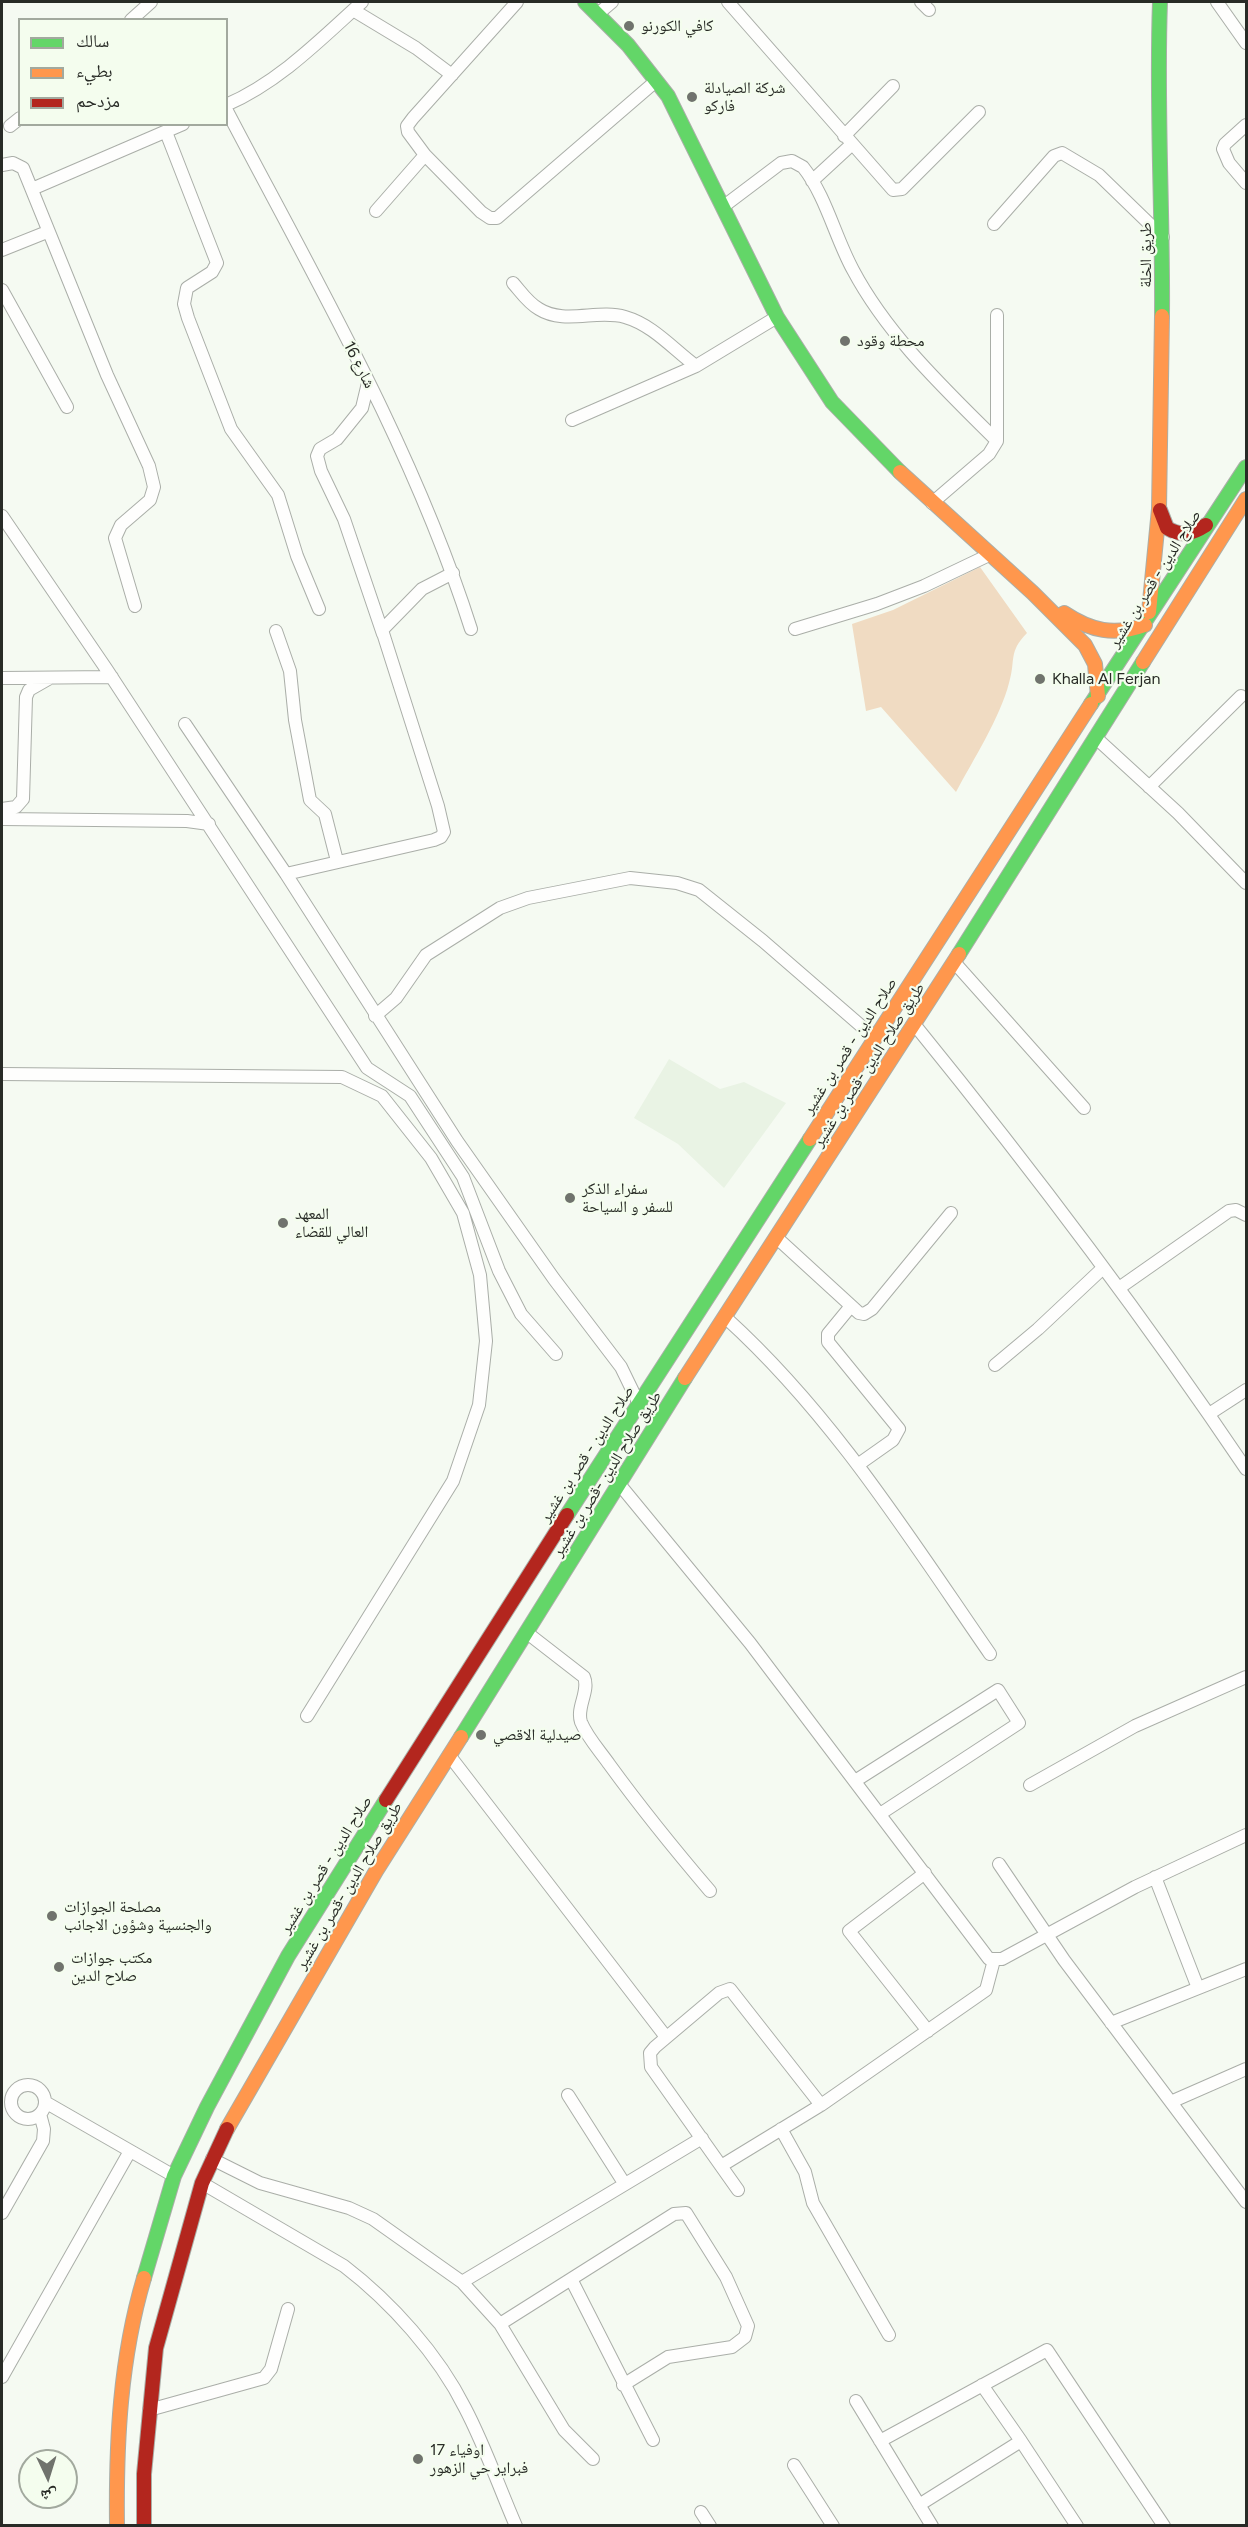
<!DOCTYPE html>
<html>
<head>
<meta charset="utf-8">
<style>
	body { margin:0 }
	#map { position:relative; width:1248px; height:2527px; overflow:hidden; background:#f5faf2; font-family:Figtree,"Noto Naskh Arabic",sans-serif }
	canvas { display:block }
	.frame { position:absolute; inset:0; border:3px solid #282b26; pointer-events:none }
	.legend { position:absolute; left:18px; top:18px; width:210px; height:108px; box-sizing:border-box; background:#f4fdee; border:2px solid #a2a99e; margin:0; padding:8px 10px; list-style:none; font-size:18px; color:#282b26 }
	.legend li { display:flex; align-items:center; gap:12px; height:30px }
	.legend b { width:30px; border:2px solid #a2a99e }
	.north { position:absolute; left:18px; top:2449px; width:60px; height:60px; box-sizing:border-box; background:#f4fdee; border:2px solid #a2a99e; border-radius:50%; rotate:176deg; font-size:16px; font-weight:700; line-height:24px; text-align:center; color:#282b26 }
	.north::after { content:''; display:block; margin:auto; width:21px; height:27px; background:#70736d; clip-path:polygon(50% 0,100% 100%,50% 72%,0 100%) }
</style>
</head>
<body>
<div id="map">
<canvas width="1248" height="2527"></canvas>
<div class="frame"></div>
<ul class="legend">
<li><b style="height:8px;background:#63d668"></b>سالك</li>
<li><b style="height:8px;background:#ff974d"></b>بطيء</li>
<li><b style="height:8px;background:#b3261e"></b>مزدحم</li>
</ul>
<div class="north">ش</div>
</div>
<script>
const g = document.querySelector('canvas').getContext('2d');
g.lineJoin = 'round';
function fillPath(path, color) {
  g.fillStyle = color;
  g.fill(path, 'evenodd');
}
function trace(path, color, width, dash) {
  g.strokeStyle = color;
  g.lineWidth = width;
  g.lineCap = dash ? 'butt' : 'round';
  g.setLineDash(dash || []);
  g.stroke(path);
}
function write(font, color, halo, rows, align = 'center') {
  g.font = font + ' Figtree,"Noto Naskh Arabic",sans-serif';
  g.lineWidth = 4.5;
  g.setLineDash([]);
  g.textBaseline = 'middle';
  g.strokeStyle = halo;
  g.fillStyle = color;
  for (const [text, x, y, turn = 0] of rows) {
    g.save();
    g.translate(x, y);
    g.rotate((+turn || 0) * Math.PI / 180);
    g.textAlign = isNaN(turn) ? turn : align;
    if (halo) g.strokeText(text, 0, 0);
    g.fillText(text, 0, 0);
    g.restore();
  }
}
const built = new Path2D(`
	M 669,1059 L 720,1089 L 744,1082 L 786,1103 L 724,1188 L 678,1144 L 634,1118 Z`);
const green = new Path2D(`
	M 980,567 L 1027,633 C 1008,652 1016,660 1009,683 C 1000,718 973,760 956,792 L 881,707 L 866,711 L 852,624 L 893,610 Z`);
const street = new Path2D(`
	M 728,2 L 893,190 L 902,189 L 979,112
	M 921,2 L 929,10
	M 1217,2 L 1246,43
	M 353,10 L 416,48 L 452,75
	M 599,13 L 612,2
	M 131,20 L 151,2
	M 226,105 C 279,82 320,40 362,2
	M 226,109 C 315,279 413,447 471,629
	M 1246,125 L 1225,144 L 1223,149 L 1229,163 L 1246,183
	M 10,126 L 20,118
	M 166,132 L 217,263 L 212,272 L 187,288 L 184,304 L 188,318 L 231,429 L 278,495 L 297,556 L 319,609
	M 844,136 L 893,86
	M 425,155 L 481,212 L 490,218 L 497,218 L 656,81
	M 2,165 L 13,163 L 23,168 L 107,375 L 149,466 L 154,487 L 150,500 L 121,525 L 115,538 L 135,606
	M 812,181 L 851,145
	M 32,189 L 183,124
	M 724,206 L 781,163 L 792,161 L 803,167 C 826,196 835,237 853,270 C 888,336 945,389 997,441
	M 376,211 L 425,155 L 408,132 L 407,126 L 413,118 L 517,2
	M 994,224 L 1054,156 L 1062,153 L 1099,175 L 1163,237
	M 2,250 L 47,232
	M 513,283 C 521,292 528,303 539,309 C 564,325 598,309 625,317 C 653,325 673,349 696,366
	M 2,290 L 67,407
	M 368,383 L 362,408 L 337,439 L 320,449 L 317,456 L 321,471 L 344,519 L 383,634
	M 572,420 L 696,366 L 777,317
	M 932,503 L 989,454 L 997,441 L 997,315
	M 2,516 L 107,670 L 367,1068 L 410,1096 L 463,1177 L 499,1271 L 521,1314 L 556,1354
	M 795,629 L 877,604 L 924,586 L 989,555
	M 276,631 L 290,671 L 295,720 L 310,800 L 325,814 L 337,861
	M 2,678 L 112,677
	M 185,724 L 286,874 L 457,1141 L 554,1279 L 621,1367 L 639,1404
	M 1095,737 L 1178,813 L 1246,883
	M 1149,787 L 1241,696
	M 2,809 L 16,807 L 23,799 L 26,697 L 29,690 L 50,678
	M 2,819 L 187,821 L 209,824
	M 286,874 L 434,840 L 441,837 L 444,832 L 438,806 L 382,630 L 422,589 L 453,573
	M 954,962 L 1084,1108
	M 375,1016 L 396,998 L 426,955 L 500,908 L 528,898 L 630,878 L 677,883 L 699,890 L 763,941 L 875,1038
	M 914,1024 C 1031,1168 1143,1316 1246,1469
	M 2,1074 L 342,1077 L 382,1096 L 431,1158 L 463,1213 L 480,1275 L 486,1341 L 479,1405 L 453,1481 L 307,1716
	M 777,1238 L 859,1313 L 864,1314 L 872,1309 L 951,1213
	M 1119,1288 L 1229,1211 L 1236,1210 L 1246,1215
	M 851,1306 L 828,1334 L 828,1342 L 899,1429 L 893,1440 L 859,1464
	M 726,1318 C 833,1415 909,1537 990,1654
	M 995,1365 L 1038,1329 L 1103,1268
	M 1209,1414 L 1246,1390
	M 620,1485 L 750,1643 L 989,1959 L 1002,1959 L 1135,1887 L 1246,1835
	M 526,1632 L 584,1677 C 590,1691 576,1707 581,1722 C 587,1737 600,1751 609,1764 C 641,1808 675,1850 710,1891
	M 449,1755 L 666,2037
	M 855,1781 L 998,1690 L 1019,1723 L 880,1814
	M 1030,1785 L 1135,1726 L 1246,1677
	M 999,1864 L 1064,1960 L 1246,2202
	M 925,1873 L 849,1931 L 928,2031
	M 1155,1877 L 1198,1988
	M 1111,2023 L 1246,1969
	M11 2102a17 17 0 1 1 34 0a17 17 0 1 1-34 0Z
	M 568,2095 L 624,2183
	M 1173,2101 L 1246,2069
	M 45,2102 L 174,2176
	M 781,2129 L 805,2172 L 813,2203 L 889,2335
	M 212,2159 L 260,2183 L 349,2208 L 373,2219 L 462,2282 L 500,2324 L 564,2430 L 593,2459
	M 721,2166 L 821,2105 L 986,1990 L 994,1960
	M 202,2183 L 344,2266 C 391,2302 438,2354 465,2408 C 485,2446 499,2487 516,2526
	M 738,2190 L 651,2067 L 650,2053 L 655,2047 L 719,1993 L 730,1989 L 821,2105
	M 2,2213 L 43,2141 L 44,2129 L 40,2114
	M 571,2279 L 653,2440
	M 462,2282 L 702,2138
	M 500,2324 L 674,2214 L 686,2213 L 726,2277 L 748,2326 L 745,2337 L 732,2347 L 668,2357 L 623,2385
	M 2,2377 L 130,2151
	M 982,2385 L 1021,2441
	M 856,2401 L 932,2526
	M 149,2410 L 264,2378 L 271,2369 L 288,2309
	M 880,2441 L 1047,2350 L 1164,2526
	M 794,2465 L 833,2526
	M 919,2505 L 1021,2441 L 1077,2526
	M 701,2512 L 710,2526`);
const fast = new Path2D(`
	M 585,2 L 628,45 L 668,96 L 777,317 L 832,402 L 900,472
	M 1160,2 C 1156,107 1163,212 1162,316
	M 1091,704 L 1246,467
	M 959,954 L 1143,662
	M 567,1515 L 810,1139
	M 461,1737 L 685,1378
	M 144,2278 L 174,2176 L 207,2107 L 288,1956 L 386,1800`);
const slow = new Path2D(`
	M 900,472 L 1033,593 L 1085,645 L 1095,664 L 1098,696
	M 1149,612 L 1159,509 L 1162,316
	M 1064,613 C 1091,631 1114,636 1145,625
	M 1143,662 L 1246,499
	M 810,1139 L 1091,704
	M 685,1378 L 959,954
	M 227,2129 L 376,1871 L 461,1737
	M 117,2526 C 116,2442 120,2359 144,2278`);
const jam = new Path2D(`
	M 1160,510 L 1167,528 C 1182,537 1192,534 1206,525
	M 386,1800 L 567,1515
	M 144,2526 L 144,2474 L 156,2348 L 202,2183 L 227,2129`);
const markers = [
	[629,26,6,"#70736d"],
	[692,97,6,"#70736d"],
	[845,341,6,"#70736d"],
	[1040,679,6,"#70736d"],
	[570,1198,6,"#70736d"],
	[283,1223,6,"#70736d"],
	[481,1735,6,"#70736d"],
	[52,1916,6,"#70736d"],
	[59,1967,6,"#70736d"],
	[418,2459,6,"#70736d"]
];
const poiNames = [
	["كافي الكورنو",641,26],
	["شركة الصيادلة",704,88],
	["فاركو",704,106],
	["محطة وقود",857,341],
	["Khalla Al Ferjan",1052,679],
	["سفراء الذكر",582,1189],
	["للسفر و السياحة",582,1207],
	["المعهد",295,1214],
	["العالي للقضاء",295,1232],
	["صيدلية الاقصي",493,1735],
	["مصلحة الجوازات",64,1907],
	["والجنسية وشؤون الاجانب",64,1925],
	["مكتب جوازات",71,1958],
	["صلاح الدين",71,1976],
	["اوفياء 17",430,2450],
	["فبراير حي الزهور",430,2468]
];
const streetNames = [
	["طريق الخلة",1146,255,-90],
	["شارع 16",359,365,63],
	["صلاح الدين - قصر بن غشير",1155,579,-58],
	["صلاح الدين - قصر بن غشير",850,1046,-57],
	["طريق صلاح الدين -قصر بن غشير",869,1065,-57],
	["صلاح الدين - قصر بن غشير",587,1454,-57],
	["طريق صلاح الدين -قصر بن غشير",607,1474,-58],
	["صلاح الدين - قصر بن غشير",326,1865,-58],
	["طريق صلاح الدين -قصر بن غشير",349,1886,-59]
];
fillPath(built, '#e9f3e4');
fillPath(green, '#f0dbc2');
trace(street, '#aaaea8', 14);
trace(fast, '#aaaea8', 16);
trace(slow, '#aaaea8', 16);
trace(jam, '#aaaea8', 16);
trace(street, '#fefefd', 12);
trace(fast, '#63d668', 14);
trace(slow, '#ff974d', 14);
trace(jam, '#b3261e', 14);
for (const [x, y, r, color] of markers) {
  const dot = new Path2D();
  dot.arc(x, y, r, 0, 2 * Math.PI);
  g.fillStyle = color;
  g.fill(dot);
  trace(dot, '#f4fdee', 2);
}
write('16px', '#282b26', '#f4fdee', poiNames, 'left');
write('16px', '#282b26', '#f4fdee', streetNames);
</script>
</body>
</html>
